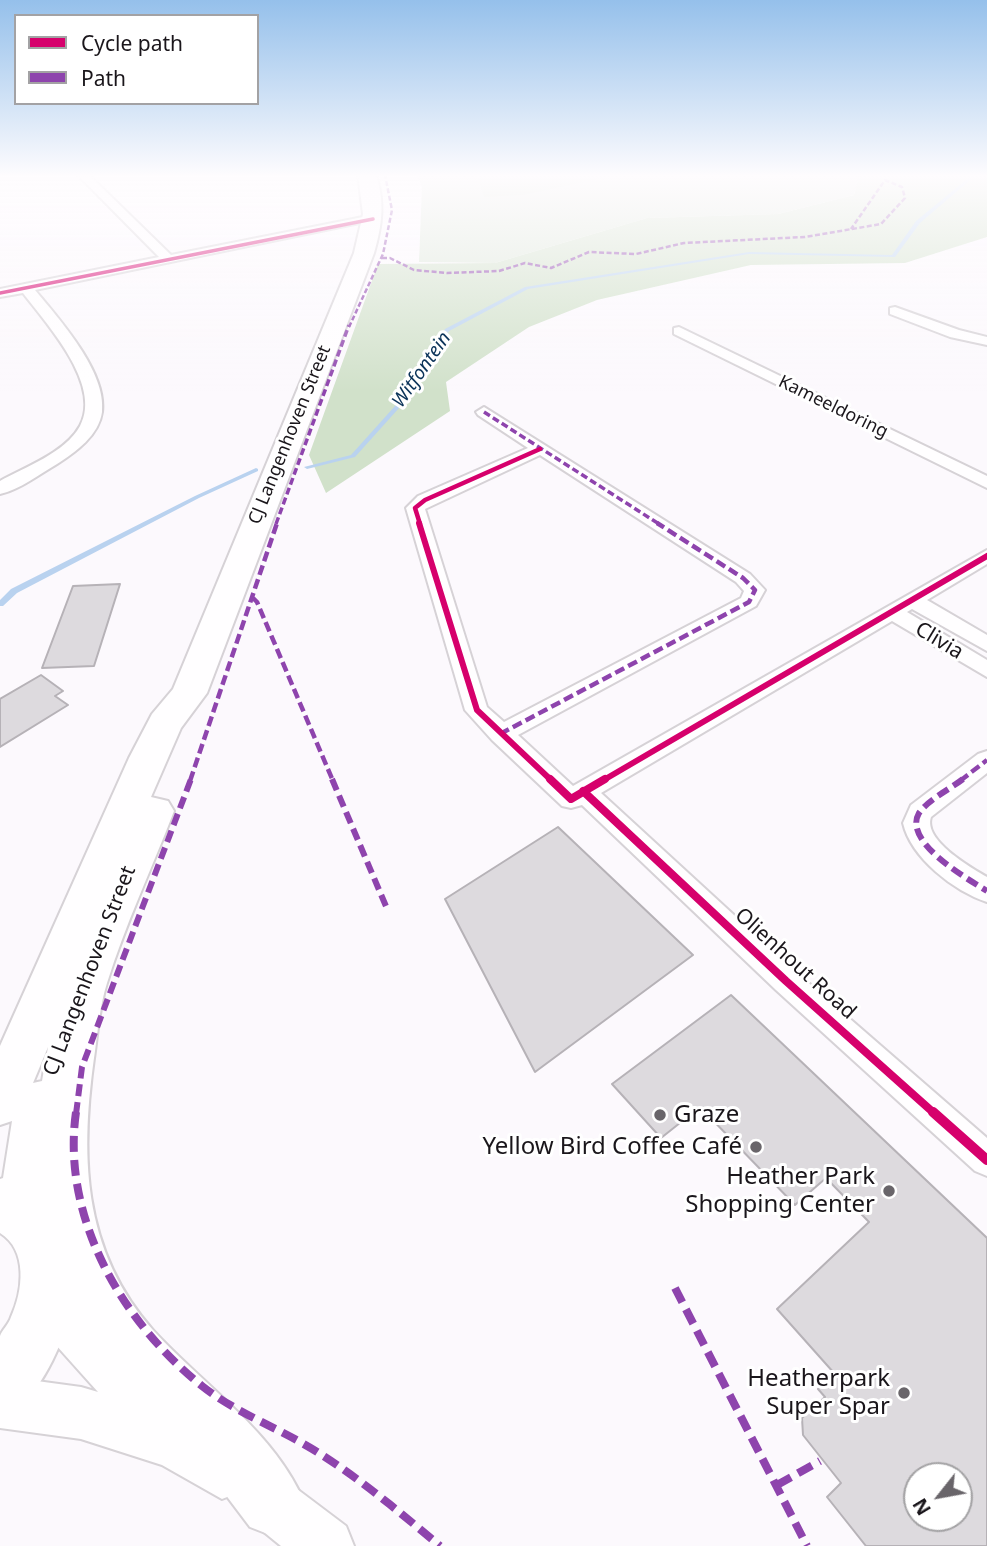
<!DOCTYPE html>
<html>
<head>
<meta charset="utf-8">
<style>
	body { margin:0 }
	#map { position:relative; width:987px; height:1546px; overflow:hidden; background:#fcf9fd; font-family:"Noto Sans",sans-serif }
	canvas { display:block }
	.legend { position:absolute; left:14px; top:14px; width:245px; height:91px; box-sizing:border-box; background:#fff; border:2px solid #a3a2a4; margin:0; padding:9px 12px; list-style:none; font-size:21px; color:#1a161b }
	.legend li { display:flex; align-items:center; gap:14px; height:35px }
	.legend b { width:35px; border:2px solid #a3a2a4 }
	.north { position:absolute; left:903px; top:1462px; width:70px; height:70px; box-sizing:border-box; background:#fff; border:2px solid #a3a2a4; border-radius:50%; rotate:239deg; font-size:19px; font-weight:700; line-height:28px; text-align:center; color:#1a161b }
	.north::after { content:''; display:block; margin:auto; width:24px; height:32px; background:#69656a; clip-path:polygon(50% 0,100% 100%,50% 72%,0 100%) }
</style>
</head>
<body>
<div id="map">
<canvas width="987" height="1546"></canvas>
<ul class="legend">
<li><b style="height:9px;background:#d6006c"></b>Cycle path</li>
<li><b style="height:9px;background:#8e44ad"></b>Path</li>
</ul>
<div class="north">N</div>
</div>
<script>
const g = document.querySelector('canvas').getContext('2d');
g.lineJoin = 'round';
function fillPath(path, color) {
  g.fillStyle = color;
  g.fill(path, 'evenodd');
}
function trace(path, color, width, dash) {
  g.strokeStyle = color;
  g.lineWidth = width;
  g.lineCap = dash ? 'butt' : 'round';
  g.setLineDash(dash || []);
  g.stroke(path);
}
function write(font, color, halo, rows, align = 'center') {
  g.font = font + ' "Noto Sans",sans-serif';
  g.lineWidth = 6;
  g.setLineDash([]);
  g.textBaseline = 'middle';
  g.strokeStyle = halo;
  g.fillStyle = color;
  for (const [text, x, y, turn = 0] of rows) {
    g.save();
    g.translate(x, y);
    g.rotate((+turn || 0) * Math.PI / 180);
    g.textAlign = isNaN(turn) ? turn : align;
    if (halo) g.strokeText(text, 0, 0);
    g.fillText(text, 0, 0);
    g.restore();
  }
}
const green = new Path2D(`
	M 417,175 L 859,175 L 854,195 L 778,214 L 647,218 L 495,263 L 419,262 L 422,187 Z`);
const forest = new Path2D(`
	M 477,175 L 617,175 L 523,195 L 484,197 Z
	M 859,175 L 987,175 L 987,237 L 905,263 L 751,265 L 597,300 L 529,327 L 446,382 L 450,411 L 326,493 L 309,455 L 378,264 L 495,263 L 647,218 L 778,214 L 854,195 Z`);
const stream = new Path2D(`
	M 972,175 L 976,175 L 920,223 L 895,257 L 749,254 L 528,289 L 449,331 L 408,398 L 355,457 L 307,469 L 304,467 L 351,455 L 404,396 L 445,329 L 525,287 L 749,252 L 892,255 L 916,221 Z
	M 256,468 L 258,469 L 258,471 L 199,498 L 17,593 L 3,606 L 0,606 L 0,600 L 11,589 L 195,496 Z`);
const building = new Path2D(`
	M 120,584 L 94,666 L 42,668 L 73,586 Z
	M 41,675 L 63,691 L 55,696 L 68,705 L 0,747 L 0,699 Z
	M 558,827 L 693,955 L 535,1072 L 445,899 Z
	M 731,995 L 987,1238 L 987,1546 L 866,1546 L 827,1497 L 841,1483 L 803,1435 L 802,1418 L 825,1397 L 818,1389 L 834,1373 L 777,1309 L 869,1222 L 826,1178 L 795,1205 L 700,1107 L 661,1138 L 612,1084 ZM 917,1476 L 959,1476 L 959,1518 L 917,1518 Z`);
const minor = new Path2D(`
	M 78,175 L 89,175 L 171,255 L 373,215 L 379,219 L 35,290 C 59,319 107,372 102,412 C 99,435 76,452 57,464 C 40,474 19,490 0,494 L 0,481 C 25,467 65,453 80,426 C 103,385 46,323 23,293 L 0,297 L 0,289 L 159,257 Z
	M 895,307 L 959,330 L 987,337 L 987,345 L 950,337 L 890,314 L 890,308 Z
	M 679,327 L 987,476 L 987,488 L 674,334 L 674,328 Z
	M 484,407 L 750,574 L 765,590 L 756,606 L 518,735 L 573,786 L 987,550 L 987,564 L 927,600 L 987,635 L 987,651 L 912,609 L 907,612 L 987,660 L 987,677 L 892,621 L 601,793 L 796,972 L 987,1138 L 987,1176 L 975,1171 L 776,990 L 582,805 L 571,808 L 562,806 L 492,740 L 465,710 L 406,508 L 418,496 L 528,448 L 478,415 L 476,412 ZM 540,455 L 736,582 L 744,591 L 741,598 L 504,722 L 487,707 L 425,509 Z
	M 987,751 L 987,773 L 931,817 C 923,840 970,867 987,877 L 987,902 C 954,891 911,858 903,823 L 911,805 L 978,754 Z`);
const secondary = new Path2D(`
	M 47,1274 L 64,1282 L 151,1374 L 159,1392 L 152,1409 L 194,1424 L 241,1453 L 248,1474 L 262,1468 L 281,1477 L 346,1526 L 354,1546 L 281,1546 L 243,1515 L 235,1494 L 222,1499 L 162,1465 L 81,1439 L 0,1428 L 0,1376 L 81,1387 L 98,1392 L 30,1316 L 22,1299 L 30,1282 Z`);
const trunk = new Path2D(`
	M 358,175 L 376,175 C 385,202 382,226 374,253 L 207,693 L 181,728 L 151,797 L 168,801 L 174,811 C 152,868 125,925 107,983 C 100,1005 98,1029 95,1051 C 80,1153 81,1249 153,1330 C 204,1386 276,1433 305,1504 L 296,1527 L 273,1536 L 250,1527 L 216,1482 L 122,1384 L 96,1350 L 71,1310 C 66,1336 43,1388 21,1404 C 15,1408 6,1410 0,1413 C 0,1395 0,1351 0,1336 C 2,1330 9,1324 11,1317 C 23,1291 28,1250 0,1233 L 0,1179 L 3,1178 L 12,1121 L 0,1125 L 0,1046 L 129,758 L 152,714 L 173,689 L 354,253 L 363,214 ZM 48,1047 L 42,1081 L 33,1083 Z`);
const quietFar4 = new Path2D(`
	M 382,258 L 390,258 L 414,270 L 447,273 L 499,271 L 525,263 L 551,268 L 589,252 L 636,254 L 684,243 L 805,237 L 881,224 L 905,198 L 902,187 L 885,180 L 851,229
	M 349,327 L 383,254 L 392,210 L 385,175`);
const quietFar3 = new Path2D(`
	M 484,412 L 659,524
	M 276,524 L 349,325`);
const quietFar2 = new Path2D(`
	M 252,597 L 257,602 L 333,781
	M 500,734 L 749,602 L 755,590 L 743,578 L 657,523
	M 190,781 L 277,523
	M 960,781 L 987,760`);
const quietFar1 = new Path2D(`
	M 332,779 L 388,911
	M 963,779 C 950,789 928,800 919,813 C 902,842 968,879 987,891
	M 76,1114 L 82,1067 L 191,779`);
const quiet = new Path2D(`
	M 76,1112 C 61,1217 122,1322 202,1386 C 237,1414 284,1430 322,1455 C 364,1482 402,1514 440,1546
	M 675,1288 L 807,1546
	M 777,1485 L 820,1461`);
const cyclewayFar4 = new Path2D(`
	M 0,293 L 373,219`);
const cyclewayFar3 = new Path2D(`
	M 420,524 L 415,508 L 425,500 L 540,449`);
const cyclewayFar2 = new Path2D(`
	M 419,523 L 477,710 L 552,781
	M 602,781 L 987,556`);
const cyclewayFar1 = new Path2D(`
	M 550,779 L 571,799 L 605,779
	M 583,791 L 786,981 L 935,1114`);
const cycleway = new Path2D(`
	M 933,1112 L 987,1160`);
const markers = [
	[660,1115,7,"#69656a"],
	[756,1147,7,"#69656a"],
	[889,1191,7,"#69656a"],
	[904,1393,7,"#69656a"]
];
const farStreetnames = [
	["Kameeldoring",833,407,26],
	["CJ Langenhoven Street",290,435,-68]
];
const farWaternames = [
	["Witfontein",422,370,-55]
];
const streetNames = [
	["Clivia",939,641,31],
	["Olienhout Road",795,964,42],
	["CJ Langenhoven Street",90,971,-69]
];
const nearPoinames = [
	["Graze",674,1115,"left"],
	["Yellow Bird Coffee Café",742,1147],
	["Heather Park",875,1177],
	["Shopping Center",875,1205],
	["Heatherpark",890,1379],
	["Super Spar",890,1407]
];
fillPath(green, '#dce7d8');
fillPath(forest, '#d1e1ca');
fillPath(stream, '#b9d2ef');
fillPath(building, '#dddade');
trace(building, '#b6b2b7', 2);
trace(minor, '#d6d2d6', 4);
trace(secondary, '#d6d2d6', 4);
trace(trunk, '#d6d2d6', 4);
fillPath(minor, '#fffeff');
fillPath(secondary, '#fffeff');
fillPath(trunk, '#fffeff');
trace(quietFar4, '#8e44ad', 2.5, [5, 2.5]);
trace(quietFar3, '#8e44ad', 3.5, [7, 3.5]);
trace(quietFar2, '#8e44ad', 4.5, [10, 4.5]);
trace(quietFar1, '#8e44ad', 6, [12, 6]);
trace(quiet, '#8e44ad', 8, [16, 8]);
trace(cyclewayFar4, '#d6006c', 3.5);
trace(cyclewayFar3, '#d6006c', 4.5);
trace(cyclewayFar2, '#d6006c', 6);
trace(cyclewayFar1, '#d6006c', 8);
trace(cycleway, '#d6006c', 10);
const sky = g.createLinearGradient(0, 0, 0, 391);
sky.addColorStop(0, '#95c0eb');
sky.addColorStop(0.45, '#fefcfe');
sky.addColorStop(1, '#fefcfe00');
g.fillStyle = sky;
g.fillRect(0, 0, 987, 391);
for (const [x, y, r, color] of markers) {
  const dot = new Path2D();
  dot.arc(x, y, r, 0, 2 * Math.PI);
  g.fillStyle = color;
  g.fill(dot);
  trace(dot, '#fff', 2.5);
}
write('18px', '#1a161b', '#fff', farStreetnames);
write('italic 19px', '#0b3359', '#fff', farWaternames);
write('21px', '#1a161b', '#fff', streetNames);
write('24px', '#1a161b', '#fff', nearPoinames, 'right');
</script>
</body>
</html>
